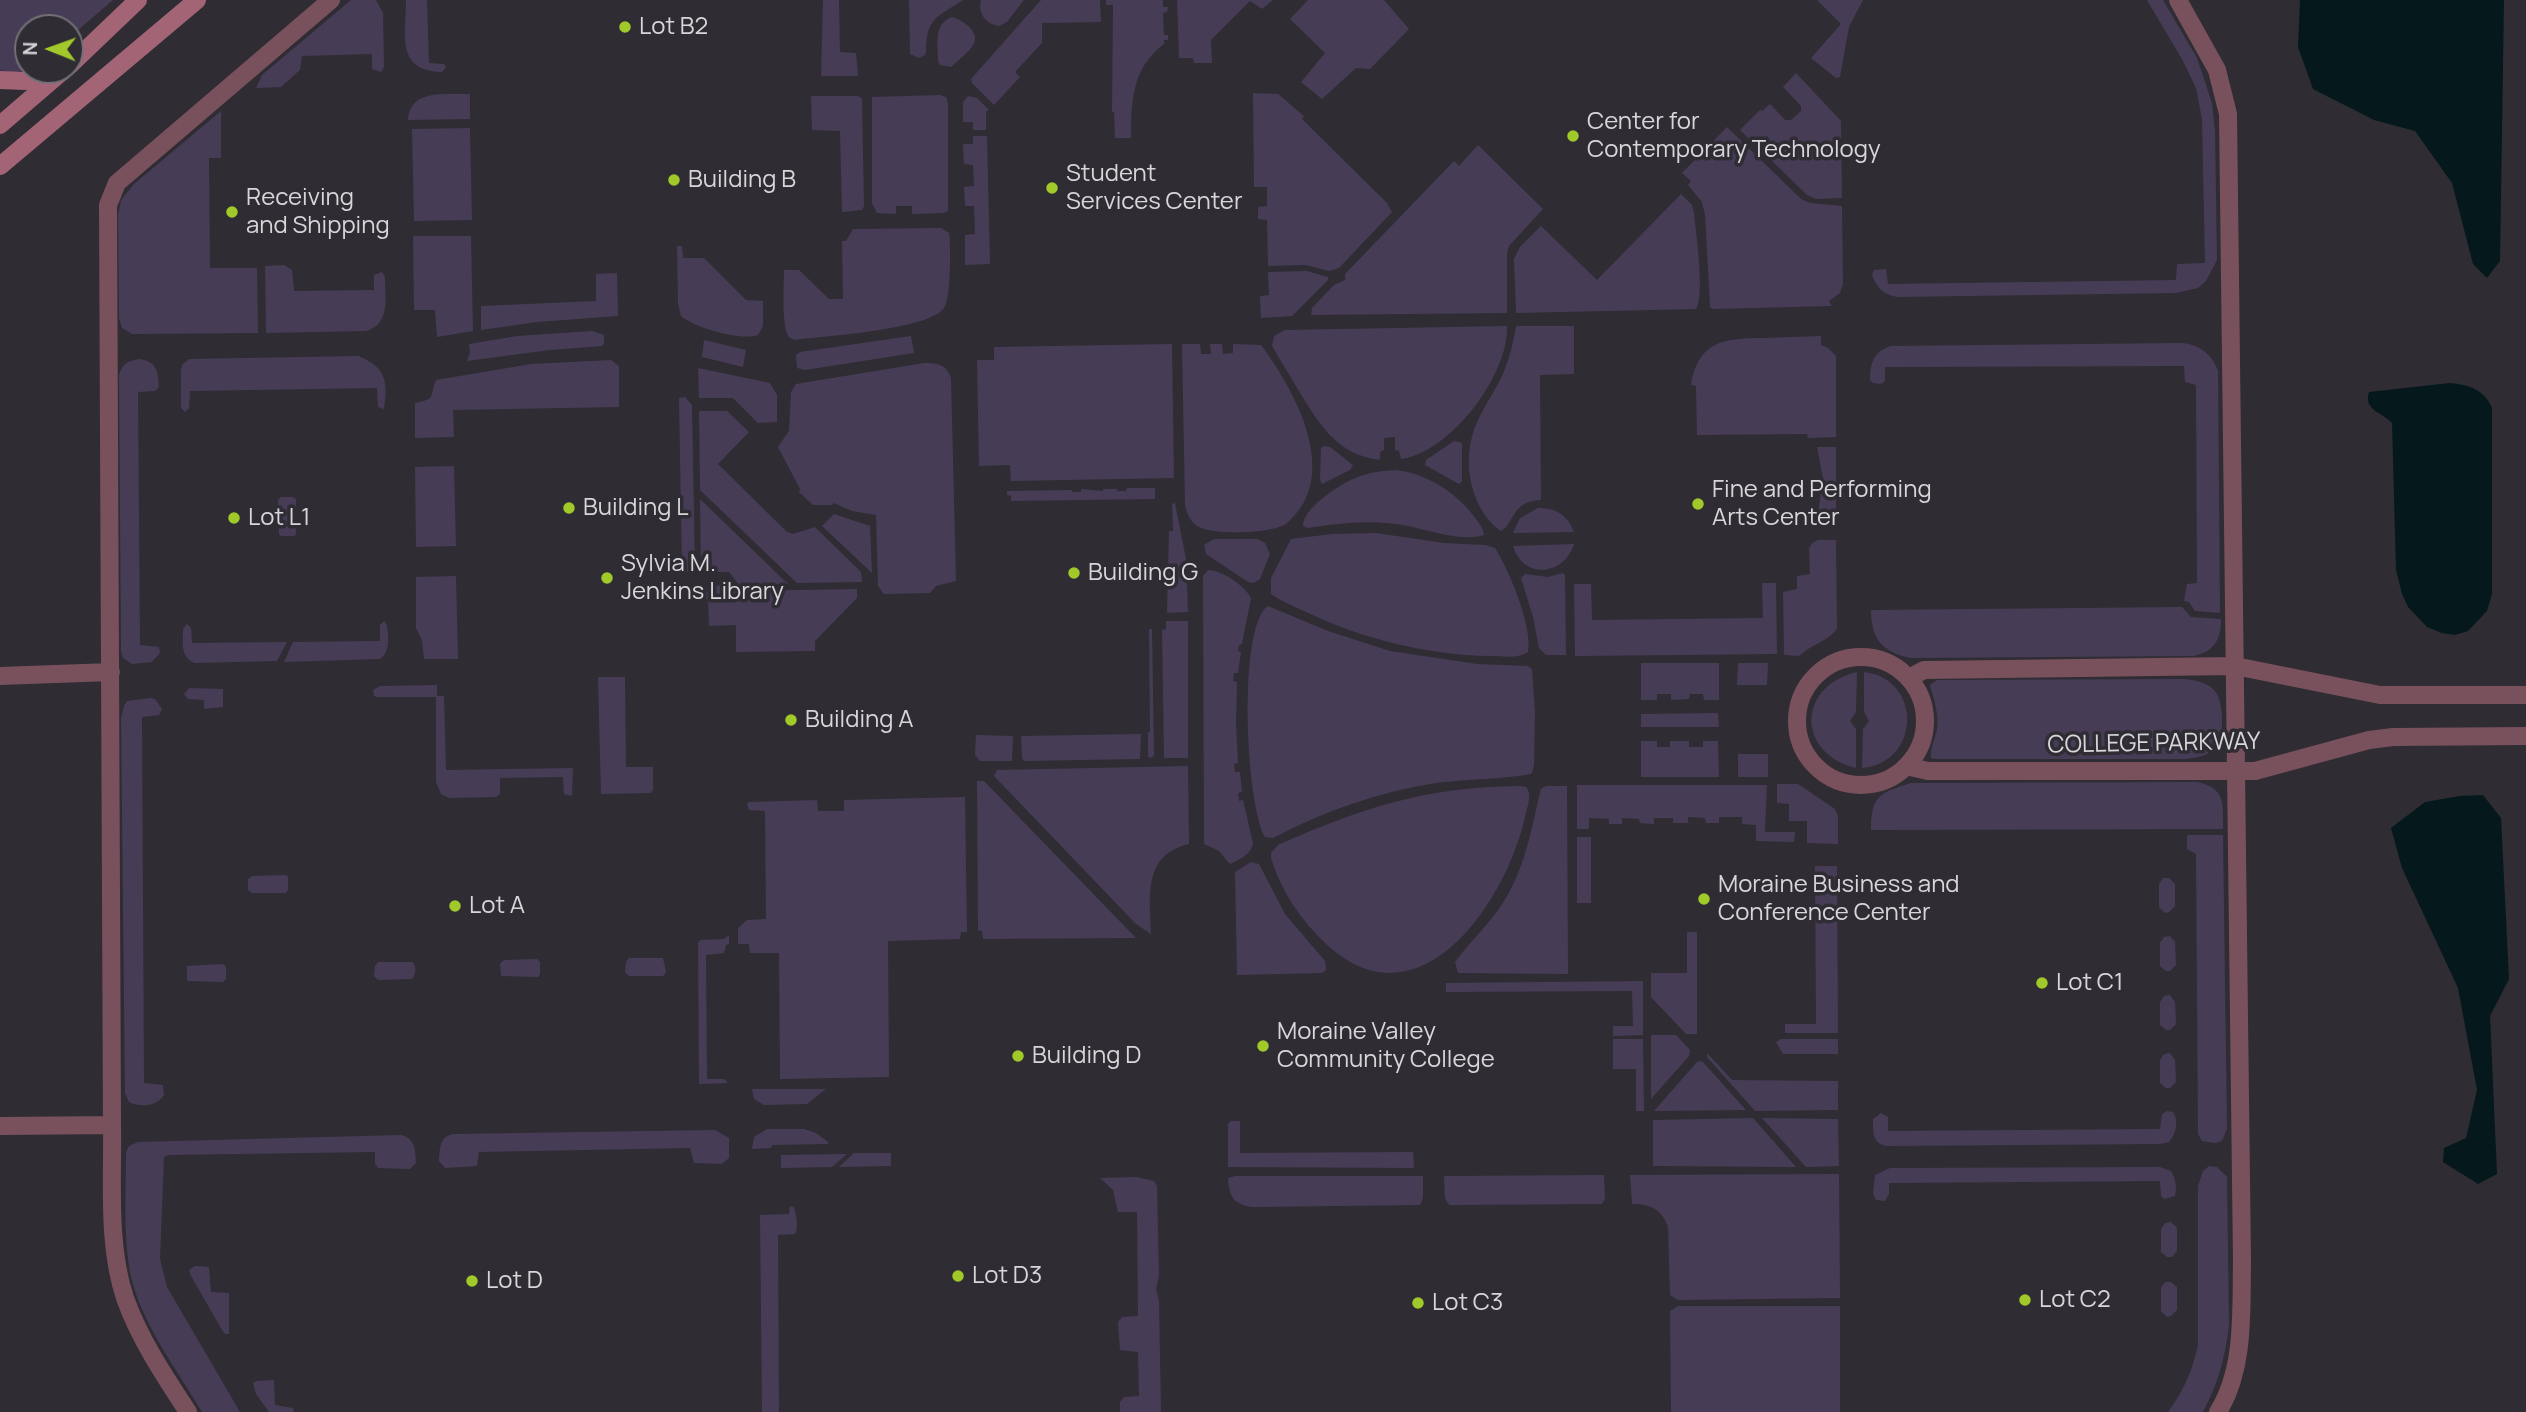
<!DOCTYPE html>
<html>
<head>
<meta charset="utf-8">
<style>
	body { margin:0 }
	#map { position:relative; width:2526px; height:1412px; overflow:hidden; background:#2f2c34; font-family:Manrope,sans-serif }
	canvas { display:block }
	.north { position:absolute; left:14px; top:14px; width:70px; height:70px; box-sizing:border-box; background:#2f2c34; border:2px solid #737077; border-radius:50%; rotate:271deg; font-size:19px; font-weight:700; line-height:28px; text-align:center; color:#d8d6db }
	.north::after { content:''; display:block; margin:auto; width:24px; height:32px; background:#a1c92a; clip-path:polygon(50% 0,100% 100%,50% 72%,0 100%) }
</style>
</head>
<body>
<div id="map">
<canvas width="2526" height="1412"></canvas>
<div class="north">N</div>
</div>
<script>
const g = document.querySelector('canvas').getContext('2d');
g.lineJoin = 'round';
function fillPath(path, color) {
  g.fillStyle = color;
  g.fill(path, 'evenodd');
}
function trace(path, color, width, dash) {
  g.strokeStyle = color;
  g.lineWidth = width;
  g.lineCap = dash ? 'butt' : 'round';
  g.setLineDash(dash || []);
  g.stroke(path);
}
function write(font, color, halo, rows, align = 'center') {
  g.font = font + ' Manrope,sans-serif';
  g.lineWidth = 7;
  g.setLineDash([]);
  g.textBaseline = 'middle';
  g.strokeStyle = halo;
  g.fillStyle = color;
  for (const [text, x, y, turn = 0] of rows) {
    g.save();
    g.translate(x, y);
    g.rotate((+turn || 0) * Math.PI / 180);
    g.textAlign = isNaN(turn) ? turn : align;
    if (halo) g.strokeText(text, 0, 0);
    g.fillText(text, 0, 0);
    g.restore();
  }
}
const green = new Path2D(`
	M 0,0 L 113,0 L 70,37 L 70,28 L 28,28 L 28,70 L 11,73 L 0,70 Z
	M 351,0 L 376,0 L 383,13 L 384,67 L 381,72 L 372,69 L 372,54 L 302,56 L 300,70 L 281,87 L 256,88 L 262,75 Z
	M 406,0 L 427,0 L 429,63 L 444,64 L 446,67 L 442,72 C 395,71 406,34 406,0 Z
	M 823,0 L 839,0 L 840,52 L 856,53 L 858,76 L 821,76 Z
	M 909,0 L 963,0 C 938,17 926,17 926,52 L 925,55 L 919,58 L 910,54 Z
	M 981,0 L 1024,0 L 1007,22 L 999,26 C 986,24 977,13 981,0 Z
	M 1041,0 L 1100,0 L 1101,22 L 1042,23 L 1042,43 L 1015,72 L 1020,77 L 994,105 L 972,83 L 971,79 Z
	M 1106,0 L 1163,0 L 1163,7 L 1168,7 L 1167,12 L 1163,13 L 1164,35 L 1168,35 L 1168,40 L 1164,40 L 1164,44 C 1132,68 1131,101 1131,138 L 1115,138 L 1114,112 L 1112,112 L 1113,5 L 1106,5 Z
	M 1177,0 L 1273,0 L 1262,9 L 1250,1 L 1211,40 L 1212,63 L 1194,63 L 1193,58 L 1179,58 Z
	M 1308,0 L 1384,0 L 1409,29 L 1370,69 L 1356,68 L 1322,99 L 1301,82 L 1325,53 L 1290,19 Z
	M 1817,0 L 1863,0 L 1849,27 L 1840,77 L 1836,78 L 1811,58 L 1841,24 Z
	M 2147,0 L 2163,0 L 2197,58 L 2212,103 L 2215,131 L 2217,260 L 2206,281 L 2198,288 L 2176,293 L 1897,297 C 1883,294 1877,288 1872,275 L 1874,270 L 1886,269 L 1888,284 L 2176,280 L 2177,264 L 2205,263 L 2202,119 L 2196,88 L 2183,61 Z
	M 952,17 C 959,19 962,21 968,26 C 987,42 963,55 951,67 L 940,65 L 938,61 C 938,44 933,24 952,17 Z
	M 1796,73 L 1841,121 L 1842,198 L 1816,199 L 1807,195 L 1740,130 L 1760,110 L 1762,111 L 1770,104 L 1785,120 L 1791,120 L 1801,111 L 1801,106 L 1783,87 Z
	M 1253,93 L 1278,94 L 1304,116 L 1302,119 L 1387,203 L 1392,212 L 1339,268 L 1329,271 L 1306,265 L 1268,266 L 1267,220 L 1258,219 L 1258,207 L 1267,206 L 1267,187 L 1254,187 Z
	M 470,94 L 470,119 L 408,120 C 410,88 446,95 470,94 Z
	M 940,95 L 946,97 L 948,103 L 948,211 L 943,213 L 912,214 L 912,206 L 896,206 L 896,214 L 877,213 L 872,203 L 872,97 Z
	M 811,96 L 858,96 L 862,99 L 864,206 L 862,210 L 842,212 L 840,131 L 812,130 Z
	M 968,96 L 977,98 L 989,110 L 986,112 L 986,130 L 973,130 L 973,122 L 963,122 L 963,102 Z
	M 221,111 L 221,158 L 209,158 L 210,268 L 257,268 L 258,333 L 132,334 L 122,328 L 119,318 L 118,215 L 121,200 L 134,184 Z
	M 1727,127 L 1801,199 L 1810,203 L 1842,206 L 1843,284 L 1840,293 L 1829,301 L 1832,306 L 1713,309 L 1710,307 L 1705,215 L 1702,202 L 1688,185 L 1691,181 L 1682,173 Z
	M 470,128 L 472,220 L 414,221 L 412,129 Z
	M 973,136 L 987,136 L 990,264 L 965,265 L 965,235 L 975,234 L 974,206 L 965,206 L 964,187 L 974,186 L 973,165 L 964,164 L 963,144 L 973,144 Z
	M 1478,145 L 1543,209 L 1509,246 L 1507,253 L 1507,313 L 1311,315 L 1312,308 L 1334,285 L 1345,280 L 1345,274 L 1454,161 L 1459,166 Z
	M 1681,194 L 1692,205 L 1694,213 C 1696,233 1705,295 1696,309 L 1516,313 L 1514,259 L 1520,247 L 1541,226 L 1597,280 Z
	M 941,228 L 949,233 C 951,246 951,298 944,308 C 930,329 829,336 802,339 C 797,340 794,340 790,338 C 781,331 784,283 784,270 L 799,270 L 829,299 L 843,299 L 842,241 L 846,241 L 853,229 Z
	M 413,236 L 471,236 L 473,331 L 437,337 L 435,310 L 414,310 Z
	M 677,246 L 682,246 L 683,258 L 704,258 L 746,300 L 763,301 L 763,326 L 758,335 C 741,341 695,328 681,316 L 678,304 Z
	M 284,265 L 292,270 L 294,291 L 374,290 L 374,275 L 382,272 L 385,277 C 385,297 391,324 366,331 L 266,333 L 265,266 Z
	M 1307,271 L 1328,277 L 1328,280 L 1292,316 L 1261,318 L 1260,296 L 1269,295 L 1268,272 Z
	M 617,273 L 618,316 L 537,322 L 481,330 L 481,306 L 596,301 L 596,274 Z
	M 1507,326 C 1509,375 1450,453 1401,459 L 1399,451 L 1395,450 L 1395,437 L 1384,438 L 1384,450 L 1380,452 L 1380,460 C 1336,455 1318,422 1297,388 C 1289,374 1280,360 1272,346 L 1274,336 L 1285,330 Z
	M 1516,326 L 1574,326 L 1574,374 L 1540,375 L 1541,500 C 1511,501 1516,522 1501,531 C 1473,512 1463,468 1472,437 C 1477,416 1491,398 1501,378 C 1509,362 1513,343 1516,326 Z
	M 592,331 L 604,335 L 604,343 L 602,346 L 550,350 L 467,361 L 470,352 L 469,344 L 517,336 Z
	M 911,336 L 914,353 L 805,370 L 797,368 L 796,355 L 800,352 Z
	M 1821,336 L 1821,345 L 1828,348 L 1836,356 L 1836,437 L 1808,438 L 1807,434 L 1697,435 L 1696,386 L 1691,385 C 1698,340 1726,338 1765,338 C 1784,337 1802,337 1821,336 Z
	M 704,340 L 746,350 L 743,367 L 702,357 Z
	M 2183,343 C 2200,345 2213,355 2218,371 L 2220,613 L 2195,611 L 2189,602 L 2184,601 L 2187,584 L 2197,583 L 2196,385 L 2185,382 L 2184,366 L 1885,367 L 1885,381 L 1881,384 L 1873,383 L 1870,380 C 1870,363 1874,351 1891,346 Z
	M 1172,344 L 1174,478 L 1011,481 L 1010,465 L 979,466 L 977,360 L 994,360 L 994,347 Z
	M 1182,344 L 1200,344 L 1201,354 L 1211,354 L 1210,344 L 1222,344 L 1223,354 L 1233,353 L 1233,344 L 1261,345 C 1294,389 1343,476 1287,523 C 1274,534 1213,535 1199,527 C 1190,522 1187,514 1185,505 Z
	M 358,356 C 386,367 388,381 384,409 L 378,407 L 377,388 L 190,391 L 189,408 L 185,412 L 181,408 L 181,370 L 182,365 L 189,359 Z
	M 140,359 C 157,362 158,371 159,387 L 155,391 L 138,392 L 140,645 L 159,647 L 160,653 L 152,662 L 132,664 L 123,658 L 121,651 L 119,375 C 122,364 129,360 140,359 Z
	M 611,360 L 619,366 L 619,407 L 453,410 L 454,437 L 415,438 L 415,403 C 437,399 429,397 436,380 L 531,364 Z
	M 924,363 C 937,363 946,364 951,378 L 956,581 L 936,586 L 930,593 L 884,594 L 878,586 L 876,515 L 852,511 L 834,503 L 832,505 L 813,505 L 799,492 L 800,489 L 778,447 L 789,431 L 791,392 L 796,384 Z
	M 698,368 L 770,383 L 777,395 L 777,422 L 758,423 L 733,398 L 699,398 Z
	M 685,397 L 692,405 L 695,571 L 682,572 L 679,398 Z
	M 699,411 L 727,411 L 749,432 L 718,464 L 787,532 L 793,534 L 815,527 L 861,572 L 862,582 L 797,583 L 700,490 Z
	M 1454,441 L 1462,443 L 1462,481 L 1459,484 L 1425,465 L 1426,460 Z
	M 1324,446 L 1330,447 L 1353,465 L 1350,470 L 1322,484 L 1320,480 L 1321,448 Z
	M 1817,447 L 1836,447 L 1836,514 L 1818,514 L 1823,478 Z
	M 454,466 L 456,546 L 416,547 L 415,467 Z
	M 1396,470 C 1427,474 1454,491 1473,515 C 1478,522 1483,527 1484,535 C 1460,543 1421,527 1396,524 C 1367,520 1337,523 1308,528 L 1303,526 C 1302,508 1343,482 1358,477 C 1370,472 1383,471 1396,470 Z
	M 1127,488 L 1155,488 L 1155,499 L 1011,501 L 1011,496 L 1007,495 L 1007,491 L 1072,490 L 1072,492 L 1081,492 L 1081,489 L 1103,491 L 1103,489 L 1117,489 L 1117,491 L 1126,491 Z
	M 281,497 L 293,497 L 296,499 L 296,534 L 294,536 L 281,536 L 279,534 L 278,500 Z
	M 700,499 L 788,584 L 739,585 L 729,572 L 701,572 Z
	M 1175,503 L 1186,559 L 1188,612 L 1167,613 L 1169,531 L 1173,531 L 1172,504 Z
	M 1538,508 C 1555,507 1568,515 1574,532 L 1513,533 L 1520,518 Z
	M 834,514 L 870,526 L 872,573 L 822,526 Z
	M 1376,533 L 1444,543 L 1485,545 L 1495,548 C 1509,570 1533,627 1528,652 C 1518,659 1503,656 1491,656 C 1427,655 1362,639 1304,611 C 1293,606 1281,601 1271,594 L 1271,578 L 1291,539 L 1332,534 Z
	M 1214,539 L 1257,539 L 1265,543 L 1270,554 L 1260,579 L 1254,583 L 1248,582 L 1206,554 L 1204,545 Z
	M 1818,540 L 1836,540 L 1837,628 C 1831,640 1810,645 1799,656 L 1784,655 L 1783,592 L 1797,589 L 1797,576 L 1810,574 L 1809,549 L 1812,543 Z
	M 1574,544 C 1564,576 1523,580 1513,546 Z
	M 1208,570 C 1222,570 1245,586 1251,598 L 1242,644 L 1239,645 L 1238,651 L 1241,652 L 1238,673 L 1234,673 L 1233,681 L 1237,682 L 1236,726 L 1238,763 L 1234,764 L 1235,772 L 1240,772 L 1242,792 L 1238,793 L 1239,801 L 1243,800 L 1253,843 C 1251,855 1240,859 1230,864 L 1219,851 L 1204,844 L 1203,576 Z
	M 1563,573 L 1565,575 L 1566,655 L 1546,655 L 1539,648 L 1533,617 L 1521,578 L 1525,574 L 1548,577 Z
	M 456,576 L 458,659 L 424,659 L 422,640 L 416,628 L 416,577 Z
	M 1762,583 L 1776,583 L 1777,654 L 1575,656 L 1574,584 L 1591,584 L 1592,620 L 1763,618 Z
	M 732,585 L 737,591 L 857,589 L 857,598 L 815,641 L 815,651 L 736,652 L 736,625 L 709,626 L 708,599 L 701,598 L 701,591 L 708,591 L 708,586 Z
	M 1268,606 L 1328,631 L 1390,651 L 1477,664 L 1528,666 L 1532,669 L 1535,713 L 1534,765 L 1532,773 C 1524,778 1453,780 1436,783 C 1379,792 1324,811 1273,838 L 1265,837 C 1246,806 1237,626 1268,606 Z
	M 2182,607 L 2191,617 L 2221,619 C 2221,640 2214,652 2193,656 L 1911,658 C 1882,652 1871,639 1871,610 Z
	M 384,621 L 387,625 C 388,637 391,651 380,659 L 284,662 L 293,642 L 380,641 L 380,625 Z
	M 1166,621 L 1188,621 L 1188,758 L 1164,758 L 1162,630 L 1166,629 Z
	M 187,624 L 191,628 L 192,643 L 287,642 L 277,661 L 194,663 C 180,656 183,642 183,629 Z
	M 1149,629 L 1152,629 L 1154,755 L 1152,758 L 1148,757 L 1148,732 L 1150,732 Z
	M 1641,663 L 1719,663 L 1719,700 L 1704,700 L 1703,694 L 1690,694 L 1689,699 L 1671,700 L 1671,694 L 1657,694 L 1657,700 L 1641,700 Z
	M 1738,663 L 1768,663 L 1767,685 L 1737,685 Z
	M 1857,672 L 1856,712 L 1850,721 L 1856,729 L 1856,768 C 1796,753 1797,686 1857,672 Z
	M 1864,672 C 1923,679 1921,763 1862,768 L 1863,729 L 1869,721 L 1864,712 Z
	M 598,677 L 625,677 L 626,767 L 653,767 L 653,790 L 651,793 L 601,794 Z
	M 2184,679 C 2211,682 2221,689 2222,717 C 2223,746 2215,757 2184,759 L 1936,759 L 1931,758 C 1930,748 1935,739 1937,730 C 1939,714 1934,700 1930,685 L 1937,680 Z
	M 437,685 L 437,696 L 444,696 L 446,770 L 573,768 L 572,796 L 564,794 L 563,777 L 500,778 L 500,794 L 496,797 L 449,798 L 441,794 L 436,782 L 436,697 L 377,697 L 374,696 L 373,690 L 380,686 Z
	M 189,688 L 223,689 L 223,707 L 204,709 L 204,700 L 188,699 L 184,694 Z
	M 150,698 L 155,699 L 162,709 L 159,715 L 142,717 L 144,1083 L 163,1085 L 164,1095 C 157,1106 141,1108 129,1102 L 125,1093 L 121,718 L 124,706 L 127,701 Z
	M 1718,713 L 1719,727 L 1641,727 L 1641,714 Z
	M 1141,734 L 1140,759 L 1024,761 L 1022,758 L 1021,736 Z
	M 976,735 L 1013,736 L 1012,761 L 980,761 L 975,755 Z
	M 1641,741 L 1657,741 L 1657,747 L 1670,747 L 1670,741 L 1689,741 L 1689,747 L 1703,747 L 1703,741 L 1718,741 L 1719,777 L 1641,777 Z
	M 1738,754 L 1768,754 L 1768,777 L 1738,777 Z
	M 1188,766 L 1189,844 C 1142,855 1150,897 1151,934 L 1136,924 L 994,776 L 997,770 Z
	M 977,781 L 984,781 L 1136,938 L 983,939 L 982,931 L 978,930 Z
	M 2197,782 C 2226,788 2223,804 2223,829 L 1871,830 C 1871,796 1879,793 1911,783 Z
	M 1777,784 L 1798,784 L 1835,809 L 1838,816 L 1838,844 L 1807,843 L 1807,821 L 1789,821 L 1789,804 L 1777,803 Z
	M 1577,785 L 1767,785 L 1765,832 L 1795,832 L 1794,842 L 1756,841 L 1756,825 L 1742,824 L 1742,817 L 1719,817 L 1719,823 L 1706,823 L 1705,818 L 1688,817 L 1688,823 L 1673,823 L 1673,818 L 1654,818 L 1654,824 L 1640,823 L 1639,819 L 1622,818 L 1622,824 L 1609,824 L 1609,819 L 1589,818 L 1589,829 L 1577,829 Z
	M 1521,786 L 1526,787 C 1533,795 1527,807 1525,817 C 1506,902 1419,1032 1325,943 C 1300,919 1281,891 1271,858 L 1271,853 L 1278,845 C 1364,807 1425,787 1521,786 Z
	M 1546,786 L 1567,786 L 1568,974 L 1458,973 L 1455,962 C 1471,940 1492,922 1506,898 C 1527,862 1531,828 1541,789 Z
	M 965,797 L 967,932 L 961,932 L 960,939 L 888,941 L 889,1077 L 780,1079 L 779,953 L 750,953 L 749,944 L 738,944 L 738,928 L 747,920 L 766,919 L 765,811 L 749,810 L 747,804 L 749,802 L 817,800 L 818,811 L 844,811 L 844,800 Z
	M 2187,835 L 2223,835 L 2227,1129 L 2222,1141 L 2215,1143 L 2202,1141 L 2198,1134 L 2196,854 L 2187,849 Z
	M 1577,837 L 1591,837 L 1591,903 L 1577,903 Z
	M 1251,862 L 1259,864 L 1285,914 L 1325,961 L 1326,970 L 1322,973 L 1237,975 L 1235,872 Z
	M 1815,866 L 1837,866 L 1838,1033 L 1785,1033 L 1785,1024 L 1816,1024 Z
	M 285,875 L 288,876 L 288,890 L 286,893 L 252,893 L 248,890 L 248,879 L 252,876 Z
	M 2163,878 L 2169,878 L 2175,884 L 2175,906 L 2169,912 L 2165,913 L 2159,907 L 2159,884 Z
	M 1687,932 L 1697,932 L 1697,1034 L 1686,1034 L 1651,997 L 1651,973 L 1687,973 Z
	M 729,935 L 729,944 L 726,945 L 724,953 L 706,955 L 707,1079 L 724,1079 L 728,1083 L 699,1084 L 698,943 L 700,940 L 724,939 Z
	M 2170,936 L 2175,942 L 2176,965 L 2170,971 L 2166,971 L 2160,966 L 2160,943 L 2164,937 Z
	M 629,958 L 663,958 L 666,972 L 663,976 L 629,976 L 625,972 L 626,962 Z
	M 537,959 L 540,962 L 540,974 L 538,977 L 501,976 L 500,964 L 504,960 Z
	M 378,962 L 412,962 C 417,965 416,975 412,979 L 378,980 L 374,976 L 375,966 Z
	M 223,964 L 226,967 L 226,979 L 223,982 L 187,981 L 187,966 Z
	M 1643,981 L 1643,1035 L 1613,1036 L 1613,1026 L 1633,1026 L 1632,991 L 1446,992 L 1446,983 Z
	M 2170,995 L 2175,1002 L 2176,1024 L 2170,1030 L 2166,1030 L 2160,1025 L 2160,1002 L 2164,996 Z
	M 1651,1035 L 1676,1035 L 1690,1050 L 1689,1056 L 1651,1099 Z
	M 1613,1039 L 1643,1039 L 1644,1111 L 1636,1111 L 1636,1069 L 1613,1069 Z
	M 1781,1039 L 1838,1039 L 1838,1054 L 1783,1054 L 1776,1042 Z
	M 1707,1053 L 1732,1080 L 1838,1081 L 1838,1110 L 1755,1111 L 1707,1057 Z
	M 2170,1053 L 2175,1060 L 2176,1082 L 2170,1088 L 2166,1088 L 2160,1083 L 2160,1060 L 2164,1054 Z
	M 1702,1061 L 1746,1110 L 1654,1111 L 1697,1062 Z
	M 752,1089 L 826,1089 L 807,1104 L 764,1105 L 754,1099 Z
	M 2167,1111 L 2173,1112 C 2179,1121 2176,1134 2169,1142 L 2160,1144 L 1887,1146 C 1872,1144 1873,1131 1873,1119 L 1881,1113 L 1888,1117 L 1888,1131 L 2160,1129 L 2162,1114 Z
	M 1753,1118 L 1796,1167 L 1653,1166 L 1653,1120 Z
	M 1762,1118 L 1838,1119 L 1839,1166 L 1806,1167 Z
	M 1231,1121 L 1240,1121 L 1240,1153 L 1413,1152 L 1414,1168 L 1228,1167 L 1228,1124 Z
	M 767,1129 L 804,1129 L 816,1133 L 828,1142 L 828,1144 L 772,1145 L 771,1148 L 752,1149 L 754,1137 Z
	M 715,1130 L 729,1138 L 729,1158 L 722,1164 L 694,1163 L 690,1148 L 479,1152 L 477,1166 L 445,1168 L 439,1161 C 440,1149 439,1137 453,1134 Z
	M 401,1135 C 416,1139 415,1150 416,1163 L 410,1169 L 378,1168 L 375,1164 L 375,1152 L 168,1155 L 164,1157 L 160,1259 L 167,1287 L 240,1412 L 202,1412 C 176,1368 140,1322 130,1272 C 123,1233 126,1191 126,1152 L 129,1146 L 138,1142 Z
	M 854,1153 L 891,1153 L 891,1166 L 839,1167 Z
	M 847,1154 L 832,1167 L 781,1168 L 781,1155 Z
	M 2209,1166 L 2217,1167 L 2227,1177 L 2229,1326 C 2225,1358 2218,1384 2203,1412 L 2168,1412 C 2184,1390 2193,1370 2198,1344 L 2198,1186 L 2203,1171 Z
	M 2160,1167 L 2171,1171 C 2176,1179 2177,1188 2175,1196 L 2164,1199 L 2161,1196 L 2160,1181 L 1889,1183 L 1889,1194 L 1885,1201 L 1876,1200 L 1873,1193 L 1875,1175 L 1890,1168 Z
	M 1839,1174 L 1840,1298 L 1678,1300 L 1670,1295 L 1668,1227 C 1662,1209 1650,1204 1632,1204 L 1630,1175 Z
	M 1604,1175 L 1605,1198 L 1602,1204 L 1449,1205 L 1445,1198 L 1444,1176 Z
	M 1235,1176 L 1423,1176 L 1423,1198 L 1420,1205 L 1252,1207 C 1233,1204 1229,1196 1228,1178 Z
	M 1136,1177 L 1154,1181 L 1157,1186 L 1159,1276 L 1156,1289 L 1159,1301 L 1161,1412 L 1120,1412 L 1120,1402 L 1124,1397 L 1139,1396 L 1138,1352 L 1120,1350 L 1118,1322 L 1122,1317 L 1138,1316 L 1137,1212 L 1118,1212 L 1113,1190 L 1100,1178 Z
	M 790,1206 L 794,1207 C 796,1216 799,1225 795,1234 L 778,1235 L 779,1412 L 762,1412 L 760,1215 L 789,1214 Z
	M 2171,1222 L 2177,1228 L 2177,1251 L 2172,1257 L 2167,1257 L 2161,1252 L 2161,1229 L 2165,1223 Z
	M 195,1266 L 209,1267 L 211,1292 L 229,1293 L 229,1334 L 225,1334 L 222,1330 L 191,1276 L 189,1270 Z
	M 2165,1282 L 2171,1282 L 2177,1287 L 2177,1310 L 2171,1316 L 2167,1317 L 2161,1311 L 2161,1288 Z
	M 1678,1306 L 1840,1306 L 1840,1412 L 1671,1412 L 1670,1311 Z
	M 274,1380 L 275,1405 L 293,1408 L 294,1412 L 269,1412 L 256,1394 L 253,1383 L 256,1381 Z`);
const water = new Path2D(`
	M 2300,0 L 2504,0 L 2500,261 L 2487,278 L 2473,264 L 2452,183 L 2415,131 L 2374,120 L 2313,89 L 2298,47 Z
	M 2450,383 C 2469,385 2484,389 2492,408 L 2492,594 L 2487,611 L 2468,631 L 2455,635 L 2442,633 L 2427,627 L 2408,607 L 2402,594 L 2396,570 L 2392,423 C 2382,412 2363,410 2369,392 Z
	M 2483,795 L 2501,818 L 2509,979 L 2490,1016 L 2497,1174 L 2478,1184 L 2443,1162 L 2444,1148 L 2466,1138 L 2477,1090 L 2458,988 L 2402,868 L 2391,828 L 2425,802 L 2460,796 Z`);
const street = new Path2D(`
	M 2178,0 L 2217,70 L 2228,114 L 2242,1262 C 2241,1311 2245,1369 2218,1412
	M1797 721a64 64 0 1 1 128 0a64 64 0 1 1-128 0Z
	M 0,676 L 111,672
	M 1909,678 L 1924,670 L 2235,666 L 2380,695 L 2526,695
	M 1906,766 L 1928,771 L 2255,771 L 2369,740 L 2393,737 L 2526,736
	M 0,1126 L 112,1125
	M 188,1412 C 165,1377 139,1338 125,1298 C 107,1244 113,1181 112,1125 L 108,205 L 117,183 L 331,0`);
const secondary = new Path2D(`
	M 70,65 L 138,0
	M 0,80 L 25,81 L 45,70
	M 0,125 L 64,70
	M 0,166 L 197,0`);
const markers = [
	[625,27,7,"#a1c92a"],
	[1573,136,7,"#a1c92a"],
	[674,180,7,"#a1c92a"],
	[1052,188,7,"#a1c92a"],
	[232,212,7,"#a1c92a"],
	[1698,504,7,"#a1c92a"],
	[569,508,7,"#a1c92a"],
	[234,518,7,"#a1c92a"],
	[1074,573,7,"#a1c92a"],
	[607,578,7,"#a1c92a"],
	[791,720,7,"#a1c92a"],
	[1704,899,7,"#a1c92a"],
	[455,906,7,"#a1c92a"],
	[2042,983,7,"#a1c92a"],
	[1263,1046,7,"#a1c92a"],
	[1018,1056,7,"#a1c92a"],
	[958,1276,7,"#a1c92a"],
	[472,1281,7,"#a1c92a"],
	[2025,1300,7,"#a1c92a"],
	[1418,1303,7,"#a1c92a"]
];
const poiNames = [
	["Lot B2",639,27],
	["Center for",1587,122],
	["Contemporary Technology",1587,150],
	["Student",1066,174],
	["Services Center",1066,202],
	["Building B",688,180],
	["Receiving",246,198],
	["and Shipping",246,226],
	["Fine and Performing",1712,490],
	["Arts Center",1712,518],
	["Building L",583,508],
	["Lot L1",248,518],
	["Sylvia M.",621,564],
	["Jenkins Library",621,592],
	["Building G",1088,573],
	["Building A",805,720],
	["Moraine Business and",1718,885],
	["Conference Center",1718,913],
	["Lot A",469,906],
	["Lot C1",2056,983],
	["Moraine Valley",1277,1032],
	["Community College",1277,1060],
	["Building D",1032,1056],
	["Lot D3",972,1276],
	["Lot D",486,1281],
	["Lot C2",2039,1300],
	["Lot C3",1432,1303]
];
const streetNames = [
	["COLLEGE PARKWAY",2154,744,-1]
];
fillPath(green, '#473c56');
fillPath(water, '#05181b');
trace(street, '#79515c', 18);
trace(secondary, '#a36476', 18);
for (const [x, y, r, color] of markers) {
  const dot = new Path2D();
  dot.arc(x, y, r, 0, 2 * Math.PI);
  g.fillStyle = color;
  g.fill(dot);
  trace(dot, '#2f2c34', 2.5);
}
write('24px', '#d8d6db', '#2f2c34', poiNames, 'left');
write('24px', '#d8d6db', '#2f2c34', streetNames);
</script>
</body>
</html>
